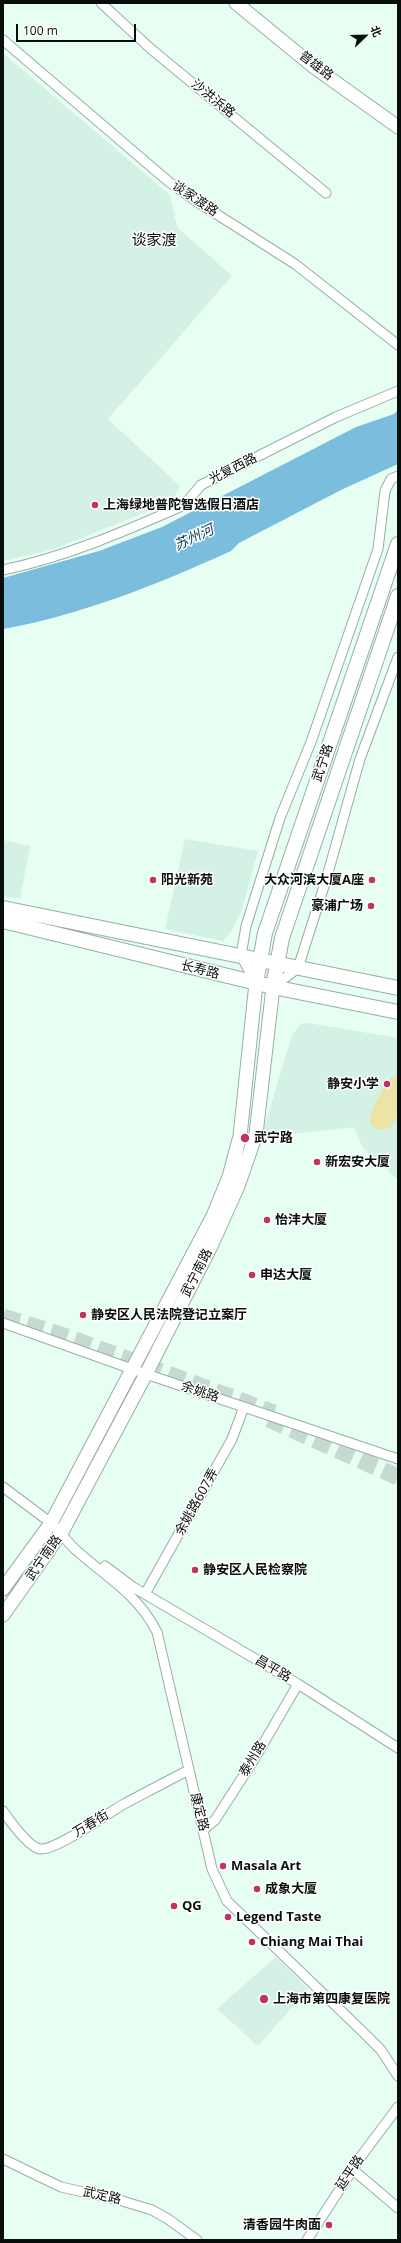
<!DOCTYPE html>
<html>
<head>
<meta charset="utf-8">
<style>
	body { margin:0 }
	#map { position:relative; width:401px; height:2243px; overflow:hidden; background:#e7fef3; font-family:"Open Sans","Noto Sans SC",sans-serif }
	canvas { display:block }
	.frame { position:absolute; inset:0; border:4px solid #070e0b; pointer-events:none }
	.north { position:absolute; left:345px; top:16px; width:40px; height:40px; -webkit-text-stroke:3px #fff; paint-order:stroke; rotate:67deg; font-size:11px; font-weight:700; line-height:16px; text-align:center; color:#070e0b }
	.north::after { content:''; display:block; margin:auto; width:14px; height:18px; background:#070e0b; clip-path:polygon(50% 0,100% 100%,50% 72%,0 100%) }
	.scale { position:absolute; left:16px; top:24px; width:120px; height:18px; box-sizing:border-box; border:2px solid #070e0b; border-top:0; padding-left:5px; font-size:12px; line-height:14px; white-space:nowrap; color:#070e0b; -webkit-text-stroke:3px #fff; paint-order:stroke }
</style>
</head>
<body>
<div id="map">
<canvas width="401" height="2243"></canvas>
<div class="frame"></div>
<div class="north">北</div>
<div class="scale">100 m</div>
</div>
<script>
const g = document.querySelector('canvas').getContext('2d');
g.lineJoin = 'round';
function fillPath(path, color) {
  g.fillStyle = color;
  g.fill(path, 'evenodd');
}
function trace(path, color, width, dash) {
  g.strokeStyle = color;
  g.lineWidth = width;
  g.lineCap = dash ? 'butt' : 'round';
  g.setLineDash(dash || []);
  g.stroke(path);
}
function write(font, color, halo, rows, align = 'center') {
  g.font = font + ' "Open Sans","Noto Sans SC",sans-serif';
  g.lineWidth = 3;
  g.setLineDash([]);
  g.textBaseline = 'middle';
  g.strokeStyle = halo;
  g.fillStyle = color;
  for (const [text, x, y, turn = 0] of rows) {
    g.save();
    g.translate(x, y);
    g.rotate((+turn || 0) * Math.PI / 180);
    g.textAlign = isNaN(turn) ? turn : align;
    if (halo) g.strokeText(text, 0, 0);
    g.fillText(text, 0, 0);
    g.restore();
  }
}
const built = new Path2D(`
	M 3,53 L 170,195 L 177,227 L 232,276 L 108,419 L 180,486 L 172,502 L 51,550 L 3,561 Z
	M 185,839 L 258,851 L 242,910 L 231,932 L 223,941 L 165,929 Z
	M 3,840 L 30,846 L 20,899 L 3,896 Z
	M 308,1023 L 398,1038 L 398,1180 L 363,1148 L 354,1127 L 284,1135 L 263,1131 L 292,1035 L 301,1024 Z
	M 276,1957 L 308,1989 L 258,2046 L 217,2009 Z`);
const green = new Path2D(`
	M 398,1076 L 398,1114 L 391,1127 C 383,1131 375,1132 370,1123 L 370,1115 L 387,1080 Z`);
const water = new Path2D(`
	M 398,410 L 398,464 L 341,490 L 239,543 L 231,551 C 158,584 82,615 3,629 L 3,578 L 99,551 L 162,527 L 356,427 L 394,414 Z`);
const highwayTunnel = new Path2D(`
	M 3,1317 L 64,1336 L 274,1413
	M 269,1419 L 398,1477`);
const street = new Path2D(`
	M 101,3 L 151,49 L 326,193
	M 3,40 L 169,182 L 196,201 L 295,264 L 398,345
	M 3,570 C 65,557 123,532 180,507 L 185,504 L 201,485 L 336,417 L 398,391
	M 256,983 L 241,956 L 246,926 L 280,818 L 311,742 L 378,549 L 385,491 L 391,479 L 398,476
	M 273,987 L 298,968 L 326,880 L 360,759 L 398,657
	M 3,1323 L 146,1374 L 398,1459
	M 3,1487 L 55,1526
	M 57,1530 C 64,1536 69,1544 76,1550 C 108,1579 136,1592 157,1632 L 212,1869 L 227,1901 L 364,2033 L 381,2050 L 398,2076
	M 105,1566 L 133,1587 L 298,1684 L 398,1748
	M 145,1594 L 232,1439 L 244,1407
	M 3,1811 C 9,1820 30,1849 41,1849 C 57,1850 108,1813 124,1804 C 145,1793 167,1781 189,1770
	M 203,1830 L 215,1820 L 255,1758 L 298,1684
	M 3,2159 L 61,2187 L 119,2200 L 152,2210 L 168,2219 L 197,2240
	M 352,2169 L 398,2208
	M 307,2240 L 362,2155 L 398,2107`);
const secondary = new Path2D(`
	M 236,3 L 314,67 L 398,127
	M 3,1589 L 51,1523 L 213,1216 L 229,1177 L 240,1136 L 256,983
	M 3,1615 L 63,1530 L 146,1374 L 212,1244 L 238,1186 L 256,1134 L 273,987`);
const primary = new Path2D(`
	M 3,908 L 398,988
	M 3,921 L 273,987 L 398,1012
	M 256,983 L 265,933 L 398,544
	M 273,987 L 282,938 L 398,596`);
const markers = [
	[95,505,4,"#c1335f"],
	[153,880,4,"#c1335f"],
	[372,880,4,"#c1335f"],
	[371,906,4,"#c1335f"],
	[387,1084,4,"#c1335f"],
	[245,1138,5,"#c1335f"],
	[317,1162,4,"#c1335f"],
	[267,1220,4,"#c1335f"],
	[252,1275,4,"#c1335f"],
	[83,1315,4,"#c1335f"],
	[195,1570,4,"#c1335f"],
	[223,1866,4,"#c1335f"],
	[257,1889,4,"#c1335f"],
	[174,1906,4,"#c1335f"],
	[228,1917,4,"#c1335f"],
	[252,1942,4,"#c1335f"],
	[264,1999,5,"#c1335f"],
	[329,2225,4,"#c1335f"]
];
const streetNames = [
	["普雄路",316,66,37],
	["沙洪浜路",213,99,39],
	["谈家渡路",195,199,34],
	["光复西路",233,469,-27],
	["武宁路",323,763,-71],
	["长寿路",200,970,14],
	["武宁南路",197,1273,-63],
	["余姚路",200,1392,19],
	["余姚路607弄",197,1502,-61],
	["武宁南路",44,1558,-55],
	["昌平路",273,1669,30],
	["泰州路",253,1759,-59],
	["康定路",199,1812,76],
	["万春街",91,1824,-31],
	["延平路",350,2173,-56],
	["武定路",102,2196,12]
];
const poiNames = [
	["上海绿地普陀智选假日酒店",103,505],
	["阳光新苑",161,880],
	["大众河滨大厦A座",364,880,"right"],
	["豪浦广场",363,906,"right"],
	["静安小学",379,1084,"right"],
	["武宁路",254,1138],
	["新宏安大厦",325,1162],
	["怡沣大厦",275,1220],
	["申达大厦",260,1275],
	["静安区人民法院登记立案厅",91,1315],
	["静安区人民检察院",203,1570],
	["Masala Art",231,1866],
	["成象大厦",265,1889],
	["QG",182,1906],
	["Legend Taste",236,1917],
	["Chiang Mai Thai",260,1942],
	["上海市第四康复医院",273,1999],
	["清香园牛肉面",321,2225,"right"]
];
const waterNames = [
	["苏州河",194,538,-25]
];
const quarterNames = [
	["谈家渡",154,241]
];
fillPath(built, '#d3f1e4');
fillPath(green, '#ebe4a6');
fillPath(water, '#7abddd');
trace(highwayTunnel, '#c5dad0', 17, [17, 8]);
trace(street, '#99aea5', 11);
trace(secondary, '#99aea5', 15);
trace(primary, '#99aea5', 16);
trace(street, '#fff', 9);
trace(secondary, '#fff', 13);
trace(primary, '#fff', 14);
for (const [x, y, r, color] of markers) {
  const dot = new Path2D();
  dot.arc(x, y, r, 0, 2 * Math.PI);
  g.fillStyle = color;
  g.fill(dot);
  trace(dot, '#fff', 1.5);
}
write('13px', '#070e0b', '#fff', streetNames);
write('bold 13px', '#070e0b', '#fff', poiNames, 'left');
write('italic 14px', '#003b51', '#fff', waterNames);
write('15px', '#070e0b', '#fff', quarterNames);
</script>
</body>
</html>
